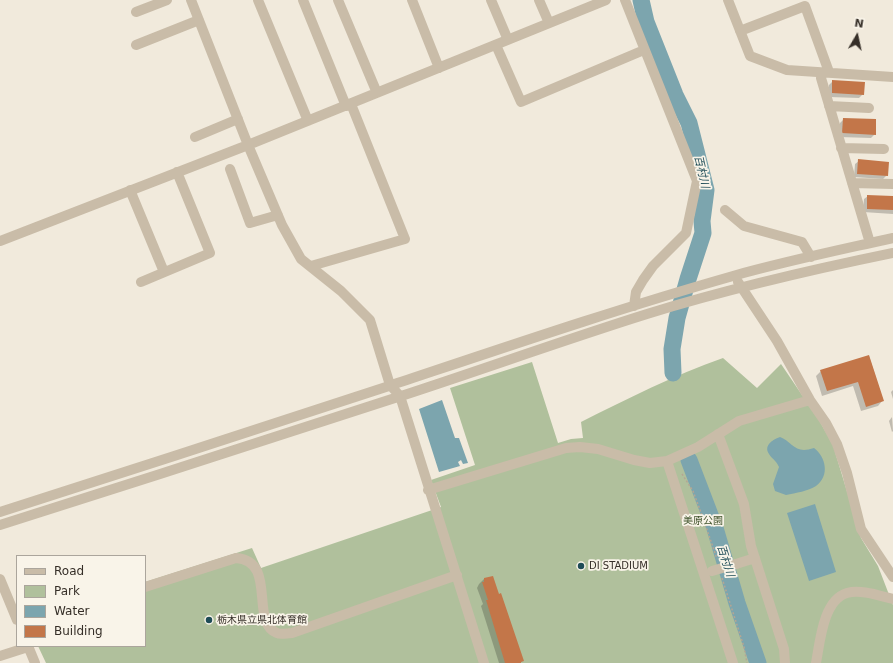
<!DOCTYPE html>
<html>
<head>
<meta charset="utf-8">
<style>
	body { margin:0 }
	#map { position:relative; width:893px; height:663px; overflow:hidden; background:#f1eadc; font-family:"DejaVu Sans",sans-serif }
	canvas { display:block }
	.legend { position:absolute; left:16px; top:555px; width:130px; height:92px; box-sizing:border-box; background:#f9f4e9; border:1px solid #aba59c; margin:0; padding:5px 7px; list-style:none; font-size:12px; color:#362f28 }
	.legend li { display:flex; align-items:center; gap:8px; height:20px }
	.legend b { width:20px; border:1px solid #aba59c }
	.north { position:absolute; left:837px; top:16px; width:40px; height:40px; -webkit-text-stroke:3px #f9f4e9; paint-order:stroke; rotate:9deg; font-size:11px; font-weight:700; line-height:16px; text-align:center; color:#362f28 }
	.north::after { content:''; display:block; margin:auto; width:14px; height:18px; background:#362f28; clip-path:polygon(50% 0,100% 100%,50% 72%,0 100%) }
</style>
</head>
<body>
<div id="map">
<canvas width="893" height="663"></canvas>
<ul class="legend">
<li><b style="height:5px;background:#c9bca8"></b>Road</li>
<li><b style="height:11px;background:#b0c09c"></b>Park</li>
<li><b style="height:11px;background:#7ca5ae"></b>Water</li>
<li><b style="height:11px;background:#c37649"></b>Building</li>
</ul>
<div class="north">N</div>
</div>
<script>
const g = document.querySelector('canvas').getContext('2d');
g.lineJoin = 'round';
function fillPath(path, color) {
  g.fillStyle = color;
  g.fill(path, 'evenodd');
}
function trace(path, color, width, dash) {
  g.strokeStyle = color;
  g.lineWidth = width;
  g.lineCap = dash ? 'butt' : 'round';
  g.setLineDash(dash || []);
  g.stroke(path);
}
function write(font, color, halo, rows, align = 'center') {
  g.font = font + ' "DejaVu Sans","Noto Sans JP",sans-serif';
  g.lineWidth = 3.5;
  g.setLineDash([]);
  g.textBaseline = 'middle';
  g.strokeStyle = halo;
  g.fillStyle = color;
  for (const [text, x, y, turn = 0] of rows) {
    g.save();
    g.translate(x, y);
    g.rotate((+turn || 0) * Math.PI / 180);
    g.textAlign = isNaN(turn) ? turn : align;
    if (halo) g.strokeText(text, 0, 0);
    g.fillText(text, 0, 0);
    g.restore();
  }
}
const green = new Path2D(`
	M 723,358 L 757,388 L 781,364 L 819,420 L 833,445 L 861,538 L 878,566 L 893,605 L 893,663 L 46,663 L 38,646 L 145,646 L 145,582 L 252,548 L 261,568 L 441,507 L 431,480 L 475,465 L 450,388 L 532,362 L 558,443 L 571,439 L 583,438 L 581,422 C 627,399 674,375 723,358 Z`);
const water = new Path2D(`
	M 442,400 L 455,438 L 459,438 L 468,463 L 463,464 L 461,460 L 458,462 L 460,466 L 439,472 L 419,409 Z
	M 780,437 C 789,440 794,450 804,450 C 807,450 810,449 814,448 C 826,457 830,476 816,486 C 808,491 796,493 786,495 L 775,491 L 773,484 L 779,467 C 776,460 772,459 769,454 C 763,445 774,439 780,437 Z
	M 815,504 L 836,572 L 809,581 L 787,513 Z`);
const shadow = new Path2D(`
	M 833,81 L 863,94 L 859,98 L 829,97 L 829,85 Z
	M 844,119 L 875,134 L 871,138 L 839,137 L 840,123 Z
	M 859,161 L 887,175 L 883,179 L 854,177 L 855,164 Z
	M 868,196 L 893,197 L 893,214 L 863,212 L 864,199 Z
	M 869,356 L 883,400 L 878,406 L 861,411 L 853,386 L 822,396 L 816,376 L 821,371 Z
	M 893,390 L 893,399 L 891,392 Z
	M 892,417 L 893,431 L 892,432 L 889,421 Z
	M 484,579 L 523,660 L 520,663 L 499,663 L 481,606 L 483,604 L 477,588 L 479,584 Z`);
const river = new Path2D(`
	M 641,0 L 646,22 L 675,95 L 689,123 L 706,190 L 702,221 L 703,233 L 688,279 L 677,318 L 672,349 L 673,373
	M 689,460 L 715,528 L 737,603 L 758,663`);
const building = new Path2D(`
	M 832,80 L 865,82 L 864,95 L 832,93 Z
	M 843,118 L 876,119 L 876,135 L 842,133 Z
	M 858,159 L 889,162 L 888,176 L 857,174 Z
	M 867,195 L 893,196 L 893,210 L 867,209 Z
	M 869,355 L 884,401 L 866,407 L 858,382 L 827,391 L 820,370 Z
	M 493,576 L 499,594 L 501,593 L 524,661 L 521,662 L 521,663 L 505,663 L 486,600 L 488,600 L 482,582 L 484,582 L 484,578 Z`);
const path = new Path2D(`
	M 682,474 L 693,491 L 703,518 L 717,559
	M 722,578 L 744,647 L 747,663`);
const minor = new Path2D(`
	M 191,0 L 248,145 L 282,225 L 301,259 L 341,291 L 370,320 L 390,385 L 400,396 L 484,663
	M 258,0 L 308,121
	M 303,0 L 346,106
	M 338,0 L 377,93
	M 412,0 L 439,68
	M 491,0 L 508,40
	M 539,0 L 549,23
	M 625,0 L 697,181 L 686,233 L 653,266 L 643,280 L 636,292 L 634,306
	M 728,0 L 750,56 L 787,70 L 893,77
	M 136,12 L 167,0
	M 740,31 L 805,6 L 829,72
	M 136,45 L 199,20
	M 496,45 L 521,102 L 644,50
	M 821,78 L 870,243
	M 829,106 L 869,108
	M 195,137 L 238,119
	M 841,148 L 884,149
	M 230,169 L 250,223 L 278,215
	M 852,183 L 893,184
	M 130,190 L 164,272
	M 725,210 L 744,226 L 802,242 L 811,257
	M 0,241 L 248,145 L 606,0
	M 311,266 L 405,239 L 351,104
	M 141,282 L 210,253 L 177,172
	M 738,282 L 777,341 L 810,400 L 826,423 L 837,444 L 847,473 L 861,529 L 893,577
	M 718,434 L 744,504 L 751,546 L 784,649 L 785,663
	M 667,461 L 733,663
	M 428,490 L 566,448 L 580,447 L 598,449 L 634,460 L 650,463 L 667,461 L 698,447 L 739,421 L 810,400
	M 0,512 C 130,470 259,429 389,386 C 503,348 617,309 733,276 C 786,261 840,250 893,238
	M 0,525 C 133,483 265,440 398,397 C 481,370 564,340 647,314 C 728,289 810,270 893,253
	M 736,564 L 755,558
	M 0,579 L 17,620
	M 145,587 L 236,558 C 278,561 249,622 277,633 C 281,635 287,633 292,633 L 457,575
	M 28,646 L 35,663
	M 0,656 L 28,647
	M 816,663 C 820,642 823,600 847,593 C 861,589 880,596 893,599`);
const minorBridge = new Path2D(`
	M 712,571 L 736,564`);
const markers = [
	[581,566,4,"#1f4c57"],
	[209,620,4,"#1f4c57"]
];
const parkNames = [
	["美原公園",703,521]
];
const poiNames = [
	["DI STADIUM",589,566],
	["栃木県立県北体育館",217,620]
];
const waterNames = [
	["百村川",701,172,77],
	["百村川",725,561,72]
];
fillPath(green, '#b0c09c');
fillPath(water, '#7ca5ae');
fillPath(shadow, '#0003');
trace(river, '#7ca5ae', 17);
fillPath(building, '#c37649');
trace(path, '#b5a693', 1.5, [2, 2]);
trace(minor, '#c9bca8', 10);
trace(minorBridge, '#c9bca8', 10);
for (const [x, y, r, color] of markers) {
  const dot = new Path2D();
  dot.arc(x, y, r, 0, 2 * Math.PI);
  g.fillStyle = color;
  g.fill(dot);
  trace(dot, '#f9f4e9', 1.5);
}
write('10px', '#41542d', '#f9f4e9', parkNames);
write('10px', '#362f28', '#f9f4e9', poiNames, 'left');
write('italic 11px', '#1f4c57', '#f9f4e9', waterNames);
</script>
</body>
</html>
